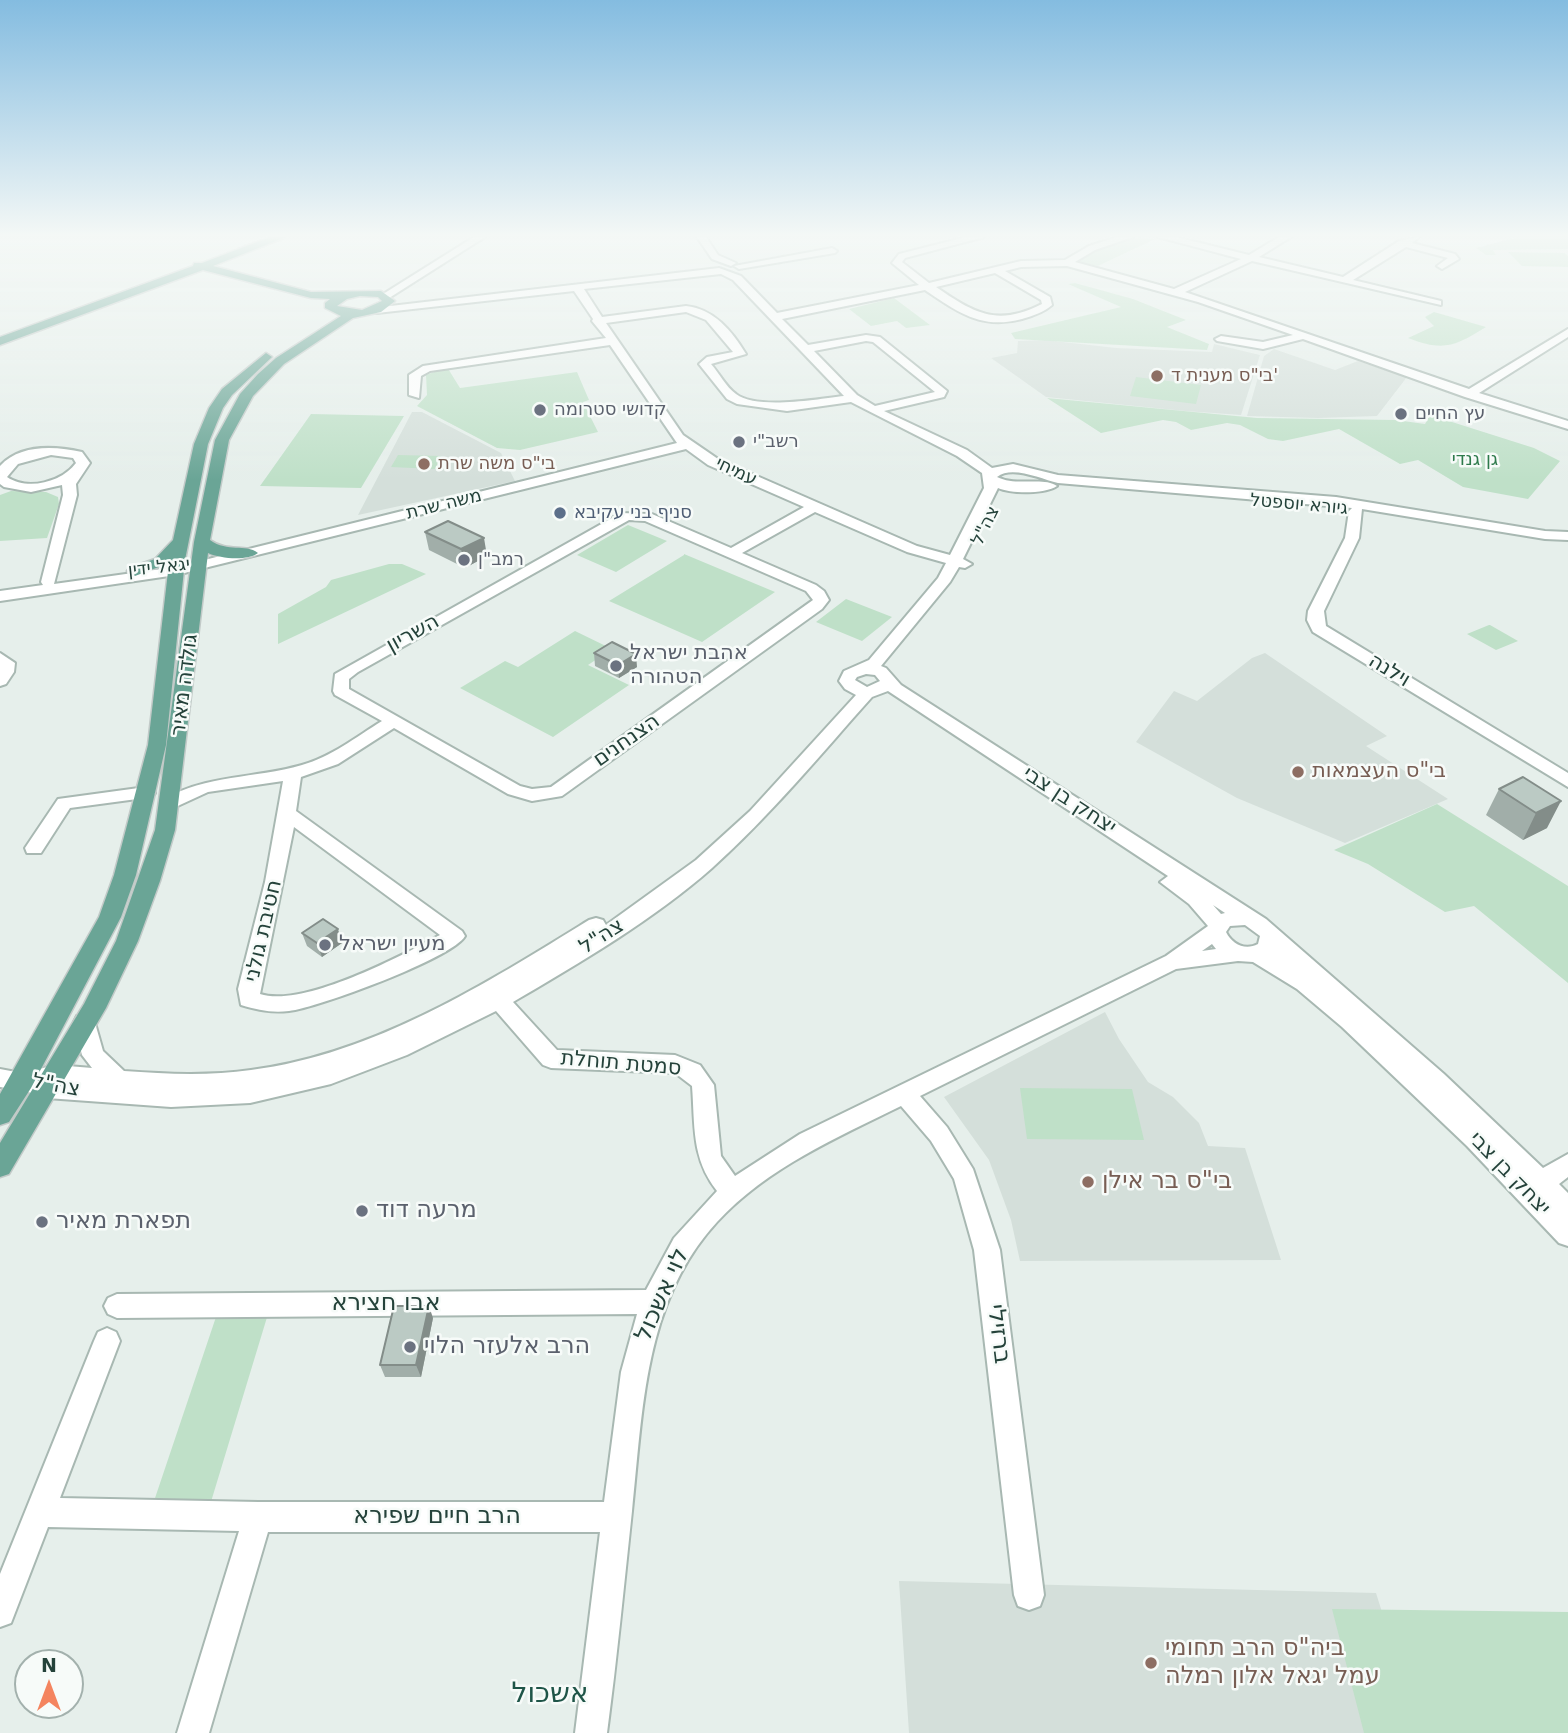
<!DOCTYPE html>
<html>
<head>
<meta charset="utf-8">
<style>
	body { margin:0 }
	#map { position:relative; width:1568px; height:1733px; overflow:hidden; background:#e6efeb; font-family:"DejaVu Sans",sans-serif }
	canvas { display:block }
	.north { position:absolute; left:14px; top:1649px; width:70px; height:70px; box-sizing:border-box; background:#f7fbf9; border:2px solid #a3b1ad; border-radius:50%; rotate:0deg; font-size:19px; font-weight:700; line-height:28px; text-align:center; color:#24423a }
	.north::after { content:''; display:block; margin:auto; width:24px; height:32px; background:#f4845f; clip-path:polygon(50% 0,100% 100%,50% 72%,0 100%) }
</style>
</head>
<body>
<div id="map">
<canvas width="1568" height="1733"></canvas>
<div class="north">N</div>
</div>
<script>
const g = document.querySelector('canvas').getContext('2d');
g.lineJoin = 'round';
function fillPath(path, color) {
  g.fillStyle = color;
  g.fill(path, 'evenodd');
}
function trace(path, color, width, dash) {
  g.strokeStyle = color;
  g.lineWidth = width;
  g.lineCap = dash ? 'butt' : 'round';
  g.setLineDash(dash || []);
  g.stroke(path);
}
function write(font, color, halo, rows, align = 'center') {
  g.font = font + ' "DejaVu Sans",Heebo,sans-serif';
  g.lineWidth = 5;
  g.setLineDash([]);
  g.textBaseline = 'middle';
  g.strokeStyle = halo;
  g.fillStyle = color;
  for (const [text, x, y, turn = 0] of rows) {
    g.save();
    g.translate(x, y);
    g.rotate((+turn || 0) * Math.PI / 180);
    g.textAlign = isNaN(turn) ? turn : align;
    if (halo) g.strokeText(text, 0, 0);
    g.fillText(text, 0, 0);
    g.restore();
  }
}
const built = new Path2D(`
	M 1045,340 L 1116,348 L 1212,352 L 1214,344 L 1260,355 L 1241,415 L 1185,411 L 1046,397 L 991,358 L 1017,353 L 1018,341 Z
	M 1274,349 L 1335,370 L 1358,361 L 1407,377 L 1377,416 L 1318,418 L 1247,416 L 1264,356 Z
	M 412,412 L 422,412 L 501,453 L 515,481 L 358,515 Z
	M 1265,653 L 1387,736 L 1366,746 L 1448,799 L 1345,843 L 1237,798 L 1136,742 L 1174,691 L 1197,701 L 1252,658 Z
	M 1105,1012 L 1119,1039 L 1148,1082 L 1173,1097 L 1199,1123 L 1208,1146 L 1245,1148 L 1281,1260 L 1020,1261 L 1011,1220 L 989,1160 L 944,1097 Z
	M 899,1581 L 1376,1593 L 1420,1733 L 909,1733 Z`);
const green = new Path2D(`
	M 1139,237 L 1155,239 L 1098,266 L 1076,262 L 1105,246 Z
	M 1518,237 L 1568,237 L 1568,249 L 1493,250 L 1496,255 L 1486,255 L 1476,248 Z
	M 1508,252 L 1565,253 L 1568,256 L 1568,267 L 1522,266 Z
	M 1075,283 L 1133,299 L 1186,320 L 1167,327 L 1209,344 L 1207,350 L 1015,339 L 1011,333 L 1121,307 L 1068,284 Z
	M 894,298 L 930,325 L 906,328 L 897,321 L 871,326 L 849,309 Z
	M 1434,312 L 1486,327 C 1455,346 1444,352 1408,338 L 1434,326 L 1425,317 Z
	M 447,367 L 460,388 L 577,372 L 589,400 L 583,402 L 598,432 L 520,450 L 497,448 L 417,406 L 427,395 L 426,375 Z
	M 1136,377 L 1201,385 L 1196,404 L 1130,396 Z
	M 1047,398 L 1257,418 L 1396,420 L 1425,424 L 1430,415 L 1534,448 L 1560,461 L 1528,499 L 1463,487 L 1418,460 L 1400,464 L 1339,429 L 1283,441 L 1268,439 L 1240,425 L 1227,423 L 1191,430 L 1176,422 L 1163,420 L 1101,433 Z
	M 311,414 L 404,416 L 361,488 L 260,486 Z
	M 398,455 L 441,456 L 435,469 L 391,467 Z
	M 11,491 L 46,492 L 58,497 L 59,504 L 47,538 L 0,541 L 0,495 Z
	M 628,525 L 667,541 L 616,572 L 577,555 Z
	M 684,555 L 684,554 L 775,592 L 702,642 L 609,601 Z
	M 389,564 L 402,564 L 426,574 L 278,644 L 278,614 L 326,587 L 331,580 Z
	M 846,599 L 892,617 L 862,641 L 816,622 Z
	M 1489,625 L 1490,625 L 1518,641 L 1496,650 L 1467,634 Z
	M 575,631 L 612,649 L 588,665 L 629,685 L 553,737 L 460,688 L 505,661 L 518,667 Z
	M 1437,804 L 1568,886 L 1568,983 L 1474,906 L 1445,912 L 1368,864 L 1334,850 Z
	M 1020,1088 L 1132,1089 L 1144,1140 L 1027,1139 Z
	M 217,1314 L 268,1314 L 210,1505 L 153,1504 Z
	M 1332,1609 L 1568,1612 L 1568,1733 L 1364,1733 Z`);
const minor = new Path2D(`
	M 474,237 L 485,237 L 389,298 L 380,296 Z
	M 697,237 L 706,237 L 718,255 L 736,263 L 731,266 L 712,259 Z
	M 966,237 L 984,237 L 905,258 L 902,262 L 929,283 L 1021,261 L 1065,260 L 1089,246 L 1117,237 L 1133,237 L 1095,250 L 1075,262 L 1174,289 L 1241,259 L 1158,237 L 1176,237 L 1249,255 L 1279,237 L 1291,237 L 1259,257 L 1343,277 L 1399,241 L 1419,237 L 1412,243 L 1455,254 L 1459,259 L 1442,269 L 1437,266 L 1448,258 L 1406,247 L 1353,280 L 1441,301 L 1441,305 L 1252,261 L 1185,292 L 1469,389 L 1568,329 L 1568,337 L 1479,393 L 1568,421 L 1568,429 L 1465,397 L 1303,339 L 1263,349 L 1217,341 L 1215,339 L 1221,336 L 1263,342 L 1293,335 L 1198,302 L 1067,266 L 1021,267 L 1005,271 L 1050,297 L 1052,305 C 1044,312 1033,316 1022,319 C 981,330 958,312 925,290 L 782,319 L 808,345 L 866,335 L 880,337 L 947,391 L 944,397 L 884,411 L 967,450 L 992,468 L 1013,464 L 1058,475 L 1336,497 L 1545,531 L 1568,532 L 1568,540 L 1545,539 L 1362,509 L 1359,538 L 1324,611 L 1326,626 L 1568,773 L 1568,787 L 1313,632 L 1307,620 L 1308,611 L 1345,538 L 1349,511 L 1352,508 L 1058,483 C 1041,479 1012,465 997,477 C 1017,487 1043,476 1057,486 C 1046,494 1011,494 998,488 L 963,559 L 972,564 L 965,568 L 959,567 L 950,582 L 881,666 L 886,668 L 901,685 L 1266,919 L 1444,1074 L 1543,1168 L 1568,1154 L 1568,1177 L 1559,1184 L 1568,1193 L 1568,1246 L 1559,1243 L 1467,1146 L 1342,1027 L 1297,989 L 1253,962 L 1238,961 L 1176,969 L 920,1096 L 947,1127 L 973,1169 L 1000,1250 L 1044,1595 L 1040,1606 L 1029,1610 L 1018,1606 L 1014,1595 L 974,1250 L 954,1179 L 931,1141 L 901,1106 C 836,1138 767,1168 717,1222 C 644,1301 643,1409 632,1511 C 624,1585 617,1659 607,1733 L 575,1733 L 600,1532 L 268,1532 L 209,1733 L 177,1733 L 239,1531 L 48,1527 L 11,1623 L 0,1627 L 0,1574 L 94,1341 L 98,1332 L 107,1328 L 116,1332 L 120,1341 L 60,1498 L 258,1502 L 604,1502 L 621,1372 L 637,1314 L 117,1318 L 108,1314 L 104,1306 L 108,1298 L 117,1294 L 646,1290 L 674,1238 L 717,1191 C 691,1158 695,1125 692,1086 L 675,1073 L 551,1068 L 543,1065 L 496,1011 L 407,1055 L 331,1084 L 250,1103 L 171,1107 L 47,1098 L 22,1090 L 0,1087 L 0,1069 L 32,1075 L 35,1070 L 56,1065 L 92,1068 L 82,1055 L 74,1022 L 77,1016 L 85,1014 L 93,1016 L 103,1051 L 124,1071 C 166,1074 209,1076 251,1070 C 375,1054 485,984 589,920 L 596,918 L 603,920 L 606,925 L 696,860 L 750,811 L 856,695 L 845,689 L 839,681 L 844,671 L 869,660 L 938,578 L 946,563 L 907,552 L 815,512 L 742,553 L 816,585 L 824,591 L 829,600 L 822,609 L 562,796 L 532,801 L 508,794 L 394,728 L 338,764 L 301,777 L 296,811 L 462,931 L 465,936 C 453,958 317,1008 289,1011 C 271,1013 258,1010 241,1005 L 238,989 L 265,882 L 283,781 L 208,792 L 169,810 L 163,808 L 160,804 L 163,800 C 207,774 254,779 302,765 C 331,757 356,737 382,721 L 335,695 L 333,691 L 335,674 L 621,513 L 652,514 L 731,548 L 804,507 L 708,465 L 686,449 L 176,575 L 0,601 L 0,591 L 43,585 L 41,582 L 63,495 L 62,485 L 31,492 L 4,487 L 0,484 L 0,466 C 20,444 55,446 82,452 L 90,463 L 76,484 L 77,495 L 54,584 L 176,567 L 677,443 L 610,345 L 430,371 L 421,376 L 419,398 L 409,395 L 409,375 L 423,366 L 606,338 L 592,321 L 593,319 L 574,291 L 377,313 L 373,312 L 373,308 L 719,268 L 741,276 L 777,313 L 919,285 L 892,263 L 899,254 ZM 995,273 L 1041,300 L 1042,304 C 997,327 974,313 936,287 ZM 721,274 L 733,280 L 844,396 C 818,399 757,410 736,394 C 726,387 719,373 711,364 L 746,354 C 732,331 714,309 686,306 L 602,317 L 584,289 ZM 686,312 L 706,320 L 733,352 L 707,357 L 699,364 L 727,399 L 737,404 L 787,411 L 851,402 L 957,456 L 982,473 L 984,488 L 950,555 L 917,546 L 718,459 L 683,435 L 606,323 ZM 866,341 L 873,342 L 935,392 L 875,406 L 857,395 L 814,351 ZM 51,455 L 73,458 L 76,463 C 62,482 28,491 7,477 L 18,464 ZM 629,520 L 645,521 L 806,591 L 813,600 L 551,787 L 532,789 L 520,786 L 349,689 L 349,679 L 358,672 ZM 866,674 L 875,675 L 880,681 L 867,687 L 855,680 L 857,677 ZM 888,691 L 1168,876 L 1160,882 L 1189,904 L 1208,926 L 1166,956 L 800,1134 L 735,1176 L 721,1156 L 714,1085 L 700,1065 L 675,1055 L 557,1050 L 513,1002 C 581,962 653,920 712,868 C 770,816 820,755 872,697 ZM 294,827 L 440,935 C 401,956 303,1008 260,994 ZM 1213,905 L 1225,913 L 1221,914 ZM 1245,925 L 1260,936 L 1258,944 C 1245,951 1232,944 1226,932 L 1230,926 ZM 1212,944 L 1216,949 L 1202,951 Z
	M 832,248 L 837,251 L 835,253 L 739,269 L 734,266 Z
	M 0,653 L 15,663 L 14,672 L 6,684 L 0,686 Z
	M 146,787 L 152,789 L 155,793 L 152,797 L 70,808 L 41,853 L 27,853 L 25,848 L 58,799 Z`);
const major = new Path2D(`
	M 270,237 L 286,237 L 213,266 L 311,292 L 381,291 L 395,301 L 381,312 L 353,318 L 284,364 L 253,396 L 229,440 L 210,540 C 228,553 245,543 258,553 C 248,561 221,559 208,553 L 175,830 L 160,881 L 138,941 L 106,1008 L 9,1174 L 0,1177 L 0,1143 L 84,1004 L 116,941 L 155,830 L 194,542 L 215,440 L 240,394 L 258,374 L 276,358 L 341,316 L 325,308 L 325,303 L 330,299 L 311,298 L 203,270 L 0,345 L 0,337 L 193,266 L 194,263 L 202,263 ZM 360,296 L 378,297 L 382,301 L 362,310 L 337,306 L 347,299 Z
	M 266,353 L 272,357 L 232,395 L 223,408 L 208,444 L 185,560 L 166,745 L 136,875 L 121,917 L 31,1088 L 9,1122 L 0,1125 L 0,1094 L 99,917 L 114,875 L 148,745 L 169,563 L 135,576 L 127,571 L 129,568 L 155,559 L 173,540 L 194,444 L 209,408 L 222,389 Z`);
const wall = new Path2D(`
	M 425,532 L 487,556 L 465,568 L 429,550 Z
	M 594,653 L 637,667 L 619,678 L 595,666 Z
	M 1523,777 L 1547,828 L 1523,840 L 1486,815 L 1499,789 Z
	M 302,933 L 342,943 L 322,957 L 307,946 Z
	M 433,1318 L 421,1377 L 385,1377 L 380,1365 Z`);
const shadedWall = new Path2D(`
	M 484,538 L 487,556 L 465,568 L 461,549 Z
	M 636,654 L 637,667 L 619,678 L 618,665 Z
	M 1561,801 L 1547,828 L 1523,840 L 1536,813 Z
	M 338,929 L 342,943 L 322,957 L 317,943 Z
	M 429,1306 L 433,1318 L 421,1377 L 416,1365 Z`);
const building = new Path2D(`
	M 448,521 L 484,538 L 461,549 L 425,532 Z
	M 612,642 L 636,654 L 618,665 L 594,653 Z
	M 1523,777 L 1561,801 L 1536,813 L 1499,789 Z
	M 323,919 L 338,929 L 317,943 L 302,933 Z
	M 394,1306 L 429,1306 L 416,1365 L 380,1365 Z`);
const markers = [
	[1157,376,7,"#8d6e63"],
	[540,410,7,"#6b7280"],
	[1401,414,7,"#6b7280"],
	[739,442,7,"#6b7280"],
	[424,464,7,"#8d6e63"],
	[560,513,7,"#5c6f8a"],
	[464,560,7,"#6b7280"],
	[616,666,7,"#6b7280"],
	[1298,772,7,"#8d6e63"],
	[325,945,7,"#6b7280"],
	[1088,1182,7,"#8d6e63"],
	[362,1211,7,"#6b7280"],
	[42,1222,7,"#6b7280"],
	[410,1347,7,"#6b7280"],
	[1151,1663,7,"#8d6e63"]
];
const farEducationnames = [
	["בי\"ס מענית ד'",1171,376],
	["בי\"ס משה שרת",438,464]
];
const farWorshipnames = [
	["קדושי סטרומה",554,410],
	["עץ החיים",1415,414],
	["רשב\"י",753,442],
	["רמב\"ן",478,560]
];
const farParknames = [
	["גן גנדי",1475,460]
];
const farStreetnames = [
	["עמיחי",736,472,25],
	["משה שרת",444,505,-14],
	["גיורא יוספטל",1299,505,5],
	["צה\"ל",986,526,-64],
	["יגאל ידין",159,568,-6]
];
const farServicenames = [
	["סניף בני עקיבא",574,513]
];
const streetNames = [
	["השריון",413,634,-29],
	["וילנה",1389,671,31],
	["גולדה מאיר",185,685,-83],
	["הצנחנים",627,741,-35],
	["יצחק בן צבי",1069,801,33],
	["חטיבת גולני",264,931,-77],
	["צה\"ל",602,937,-32],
	["סמטת תוחלת",621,1064,5],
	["צה\"ל",56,1086,11],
	["יצחק בן צבי",1509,1174,46]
];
const worshipNames = [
	["אהבת ישראל",630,654],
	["הטהורה",630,678],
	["מעיין ישראל",339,945]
];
const educationNames = [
	["בי\"ס העצמאות",1312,772]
];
const nearEducationnames = [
	["בי\"ס בר אילן",1102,1182],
	["ביה\"ס הרב תחומי",1165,1649],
	["עמל יגאל אלון רמלה",1165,1677]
];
const nearWorshipnames = [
	["מרעה דוד",376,1211],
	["תפארת מאיר",56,1222],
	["הרב אלעזר הלוי",424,1347]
];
const nearStreetnames = [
	["לוי אשכול",663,1295,-66],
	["אבו חצירא",386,1304],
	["ברזילי",998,1334,83],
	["הרב חיים שפירא",437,1517]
];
const nearNeighbourhoodnames = [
	["אשכול",550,1695]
];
fillPath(built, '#d4dfda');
fillPath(green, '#bfe0c8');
trace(minor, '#a8b8b2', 4);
trace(major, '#c2cac8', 3);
fillPath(minor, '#fff');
fillPath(major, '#6aa596');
fillPath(wall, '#a1aea9');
fillPath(shadedWall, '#838d89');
fillPath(building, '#bbcac4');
trace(building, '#838d89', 2);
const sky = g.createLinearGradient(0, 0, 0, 480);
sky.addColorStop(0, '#84bce0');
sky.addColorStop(0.49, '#f4f8f6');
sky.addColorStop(1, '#f4f8f600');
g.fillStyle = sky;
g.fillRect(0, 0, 1568, 480);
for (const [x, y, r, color] of markers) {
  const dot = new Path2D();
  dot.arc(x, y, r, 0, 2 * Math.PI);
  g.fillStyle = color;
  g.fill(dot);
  trace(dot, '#f7fbf9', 2.5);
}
write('18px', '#785e54', '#f7fbf9', farEducationnames, 'left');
write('18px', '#5b616d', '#f7fbf9', farWorshipnames, 'left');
write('18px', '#2d7a4b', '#f7fbf9', farParknames);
write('18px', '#24423a', '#f7fbf9', farStreetnames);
write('18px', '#4e5e75', '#f7fbf9', farServicenames, 'left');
write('21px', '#24423a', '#f7fbf9', streetNames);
write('21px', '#5b616d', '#f7fbf9', worshipNames, 'left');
write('21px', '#785e54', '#f7fbf9', educationNames, 'left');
write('24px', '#785e54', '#f7fbf9', nearEducationnames, 'left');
write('24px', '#5b616d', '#f7fbf9', nearWorshipnames, 'left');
write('24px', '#24423a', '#f7fbf9', nearStreetnames);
write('28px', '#1f5548', '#f7fbf9', nearNeighbourhoodnames);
</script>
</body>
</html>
